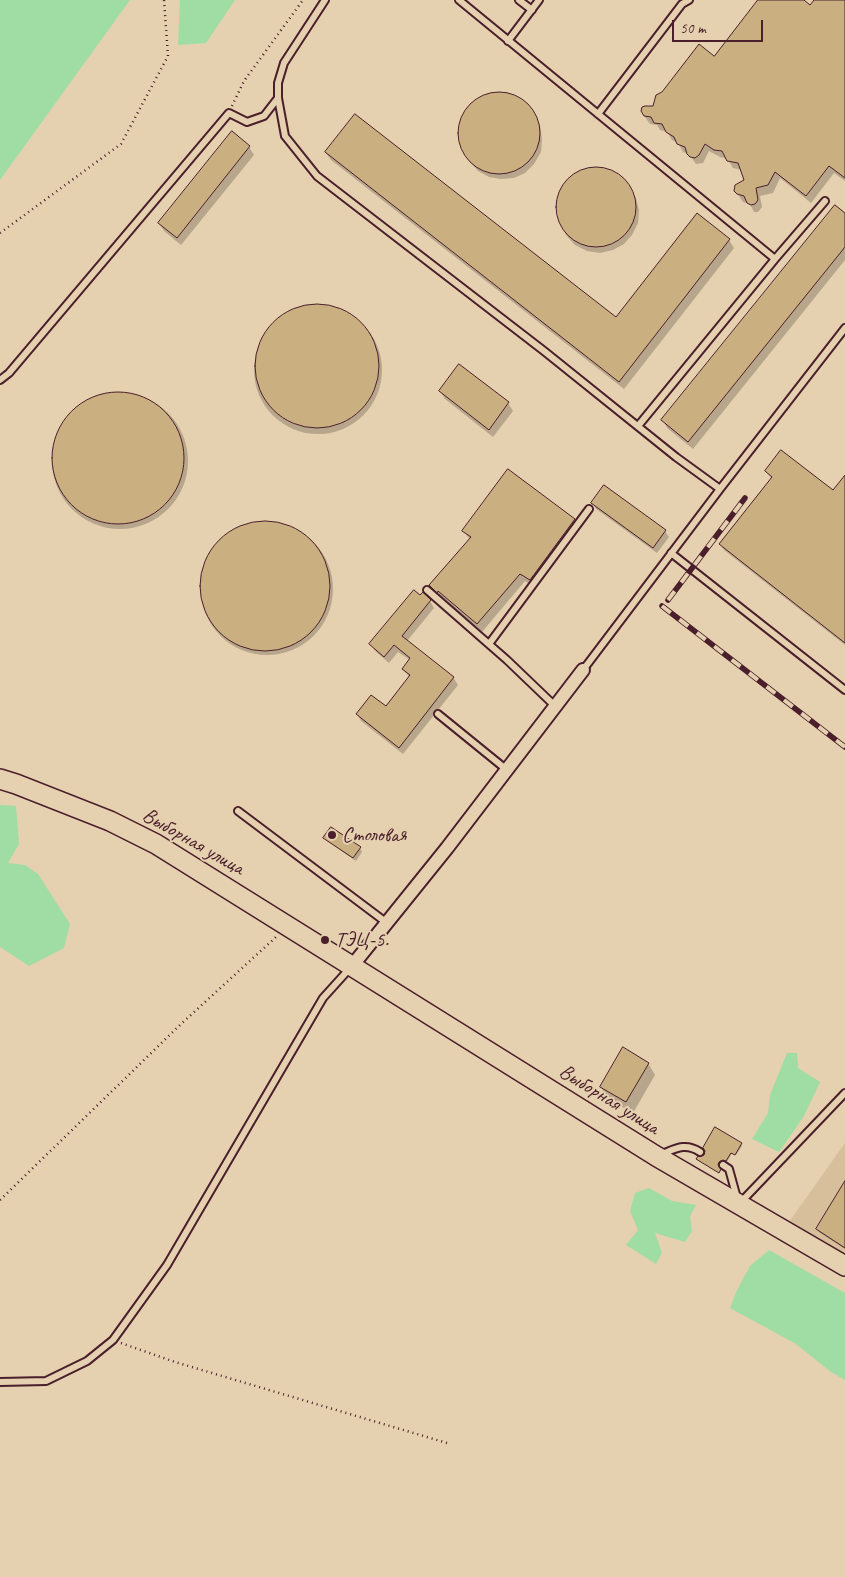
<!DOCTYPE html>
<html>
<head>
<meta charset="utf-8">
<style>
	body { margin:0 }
	#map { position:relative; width:845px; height:1577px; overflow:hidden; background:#e5d0af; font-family:Caveat,sans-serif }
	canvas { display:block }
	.scale { position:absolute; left:672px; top:20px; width:91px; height:22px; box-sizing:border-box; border:2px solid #4a1f2b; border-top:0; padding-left:6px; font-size:15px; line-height:18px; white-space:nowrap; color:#4a1f2b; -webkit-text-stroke:4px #e5d0af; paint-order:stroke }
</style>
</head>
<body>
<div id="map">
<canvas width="845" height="1577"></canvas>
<div class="scale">50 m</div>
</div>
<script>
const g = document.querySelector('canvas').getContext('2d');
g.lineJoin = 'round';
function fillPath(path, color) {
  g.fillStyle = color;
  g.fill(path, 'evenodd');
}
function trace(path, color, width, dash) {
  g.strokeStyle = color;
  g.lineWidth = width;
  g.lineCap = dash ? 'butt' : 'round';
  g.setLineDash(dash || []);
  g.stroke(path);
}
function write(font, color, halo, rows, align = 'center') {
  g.font = font + ' Caveat,sans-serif';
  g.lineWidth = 4;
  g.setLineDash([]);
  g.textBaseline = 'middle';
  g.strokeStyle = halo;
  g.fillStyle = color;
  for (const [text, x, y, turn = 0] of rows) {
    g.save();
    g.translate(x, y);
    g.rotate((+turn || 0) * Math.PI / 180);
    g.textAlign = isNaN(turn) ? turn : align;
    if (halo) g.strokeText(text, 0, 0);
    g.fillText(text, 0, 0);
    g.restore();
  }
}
const built = new Path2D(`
	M 845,1143 L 845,1257 L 789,1222 Z`);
const green = new Path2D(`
	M 0,0 L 130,0 L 0,180 Z
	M 180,0 L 235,0 L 206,43 L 178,45 Z
	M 0,805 L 16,806 L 19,844 L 8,863 L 25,865 L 38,874 L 70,924 L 64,948 L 29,966 L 0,947 Z
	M 787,1053 L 797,1053 L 798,1068 L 820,1082 L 804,1116 L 779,1152 L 752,1139 L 768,1113 L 770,1095 Z
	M 649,1188 L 672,1201 L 696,1205 L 690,1216 L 692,1231 L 685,1242 L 655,1233 L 662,1253 L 656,1264 L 626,1245 L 638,1230 L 630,1211 L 635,1193 Z
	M 769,1250 L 845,1293 L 845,1380 L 831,1372 L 796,1344 L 730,1308 L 737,1290 L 750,1266 Z`);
const shadow = new Path2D(`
	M 760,0 L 802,0 L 810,7 L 815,0 L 845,0 L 845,181 L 834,173 L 811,203 L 780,178 L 773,193 L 760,196 L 762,207 L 758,212 L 754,212 L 750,204 L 743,202 L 735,190 L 746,180 L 742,170 L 733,168 L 728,159 L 720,157 L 709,151 L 703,163 L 696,164 L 689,154 L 683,152 L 678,143 L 672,140 L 667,132 L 660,130 L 657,125 L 650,124 L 643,114 L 653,108 L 714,58 Z
	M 492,94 L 506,94 L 519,98 L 529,107 L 540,125 L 542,139 L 541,152 L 534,164 L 525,173 L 514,178 L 501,179 L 489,177 L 478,171 L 469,161 L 460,143 L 459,131 L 462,119 L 469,107 L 479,98 Z
	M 249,147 L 254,155 L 181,245 L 164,231 L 159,223 Z
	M 326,153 L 616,319 L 729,240 L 734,248 L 624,389 L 331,160 Z
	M 590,168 L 603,168 L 615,172 L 625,180 L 636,198 L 639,210 L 638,223 L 632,235 L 624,244 L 613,250 L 600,253 L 587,251 L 575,245 L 566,235 L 557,216 L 556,203 L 560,190 L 567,180 L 577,172 Z
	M 845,215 L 845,260 L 693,449 L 667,428 L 663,420 Z
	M254 370a64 64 0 1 1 128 0a64 64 0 1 1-128 0Z
	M 459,366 L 508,403 L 513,411 L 493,437 L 445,399 L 440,391 Z
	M52 461a68 68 0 1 1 136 0a68 68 0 1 1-136 0Z
	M 508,471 L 575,520 L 579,528 L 535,588 L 525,581 L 482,632 L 443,598 L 442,600 L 435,593 L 430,586 L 470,540 L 464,531 Z
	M 766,471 L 834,492 L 845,477 L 845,645 L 724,550 L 721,545 L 772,479 Z
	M 605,487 L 665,531 L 669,537 L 657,553 L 596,509 L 593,503 Z
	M201 589a66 66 0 1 1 132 0a66 66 0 1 1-132 0Z
	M 430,601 L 434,608 L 407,641 L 453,677 L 458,685 L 403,754 L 361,721 L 357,714 L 386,708 L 410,678 L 403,669 L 410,660 L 398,652 L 389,663 L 375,651 L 371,644 Z
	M 325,838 L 360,848 L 362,852 L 356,861 L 327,841 Z
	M 648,1063 L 655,1075 L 633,1113 L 608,1099 L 601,1087 Z
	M 741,1144 L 742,1146 L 736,1155 L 732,1153 L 727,1162 L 724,1161 L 719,1163 L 718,1167 L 720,1172 L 719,1173 L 698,1160 Z
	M 845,1184 L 845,1249 L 819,1232 L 817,1229 Z`);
const building = new Path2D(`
	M 758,0 L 804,0 L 810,5 L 814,0 L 845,0 L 845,178 L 829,166 L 806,196 L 775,172 L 768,185 L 756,188 L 758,200 L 755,204 L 751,205 L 747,203 L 744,196 L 737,194 L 734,191 L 735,185 L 744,180 L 738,163 L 727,161 L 722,151 L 714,150 L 705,144 L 699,155 L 695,158 L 690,157 L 687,154 L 685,147 L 677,144 L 674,137 L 666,132 L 662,124 L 654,123 L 651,117 L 644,116 L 641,111 L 642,107 L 645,106 L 653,106 L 656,95 L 662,92 L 699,44 L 714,56 Z
	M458 133a41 41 0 1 1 82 0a41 41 0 1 1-82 0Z
	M 355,114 L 616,317 L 697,213 L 730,239 L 619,382 L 325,152 Z
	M 232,131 L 250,146 L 177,238 L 158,223 Z
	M556 207a40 40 0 1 1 80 0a40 40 0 1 1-80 0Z
	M 835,205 L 845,213 L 845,247 L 688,442 L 661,420 Z
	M255 366a62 62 0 1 1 124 0a62 62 0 1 1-124 0Z
	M 459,364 L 509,402 L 489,430 L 439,391 Z
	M52 458a66 66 0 1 1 132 0a66 66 0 1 1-132 0Z
	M 781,450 L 833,490 L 845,475 L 845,643 L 719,544 L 772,477 L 765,471 Z
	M 508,469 L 575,519 L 530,580 L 520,574 L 477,624 L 438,591 L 437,593 L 429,585 L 471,537 L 462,531 Z
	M 604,485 L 666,530 L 653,548 L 591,503 Z
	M200 586a65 65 0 1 1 130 0a65 65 0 1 1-130 0Z
	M 414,590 L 420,595 L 423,592 L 431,600 L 402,636 L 454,677 L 399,748 L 356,714 L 371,695 L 386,706 L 410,675 L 402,669 L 410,658 L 394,645 L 384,657 L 369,644 Z
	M 331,827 L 361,847 L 353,858 L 323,838 Z
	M 623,1047 L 649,1063 L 626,1102 L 600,1087 Z
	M 715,1127 L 742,1143 L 735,1155 L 731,1153 L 726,1161 L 723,1160 L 719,1162 L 718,1165 L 721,1169 L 719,1173 L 696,1159 L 698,1156 L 704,1155 L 705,1151 L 703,1148 Z
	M 845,1181 L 845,1248 L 816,1229 Z`);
const path = new Path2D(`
	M 232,106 L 244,81 L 303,0
	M 0,233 L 121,144 L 168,56 L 164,0
	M 0,1200 L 180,1025 L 276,937
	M 121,1343 L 175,1362 L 447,1443`);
const service = new Path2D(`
	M 325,0 L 284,63 L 278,83 L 278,98 L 285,136 L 317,176 L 544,351 L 676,457 L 720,489 L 583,670
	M 459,0 L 775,259
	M 519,0 L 532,10
	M 508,41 L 539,0
	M 598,114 L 682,4 L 689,0
	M 0,380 L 9,373 L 229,113 L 247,122 L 264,116 L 278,98
	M 638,426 L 775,259 L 825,201
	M 720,489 L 845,328
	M 671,553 L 845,690
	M 427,590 L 507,660 L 555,706
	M 489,644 L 589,509
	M 438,714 L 507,770
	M 238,811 L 387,923
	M 660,1155 C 675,1149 685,1142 700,1152
	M 723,1165 L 729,1169 L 737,1198
	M 741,1202 L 845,1093
	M 0,1382 L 46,1381 L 87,1361 L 113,1340 L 167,1265 L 323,998 L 351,967`);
const minor = new Path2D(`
	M 352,966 L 447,848 L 583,670`);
const secondary = new Path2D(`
	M 0,779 L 16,784 L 110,821 L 156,844 L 656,1156 L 845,1266`);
const rail = new Path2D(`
	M 668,600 L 745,498
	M 662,606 L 845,747`);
const markers = [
	[332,835,5,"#4a1f2b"],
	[325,940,5,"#4a1f2b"]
];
const poiNames = [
	["Столовая",342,835],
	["ТЭЦ-5.",335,940]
];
const streetNames = [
	["Выборная улица",193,842,30],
	["Выборная улица",609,1100,32]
];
fillPath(built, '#d7bf9c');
fillPath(green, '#9fdda4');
fillPath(shadow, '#0003');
fillPath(building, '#cab081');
trace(building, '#4a1f2b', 1);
trace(service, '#4a1f2b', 10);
trace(minor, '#4a1f2b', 16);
trace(secondary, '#4a1f2b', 22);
trace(path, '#4a1f2b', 2.5, [1, 4]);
trace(service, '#e5d0af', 6);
trace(minor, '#e5d0af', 12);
trace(secondary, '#e5d0af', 19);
trace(rail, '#4a1f2b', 5.5);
trace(rail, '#e5d0af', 4, [11]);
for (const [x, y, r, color] of markers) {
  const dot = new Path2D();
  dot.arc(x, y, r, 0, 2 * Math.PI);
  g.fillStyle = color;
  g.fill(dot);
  trace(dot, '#e5d0af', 2);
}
write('21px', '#4a1f2b', '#e5d0af', poiNames, 'left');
write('21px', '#4a1f2b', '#e5d0af', streetNames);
</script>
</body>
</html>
